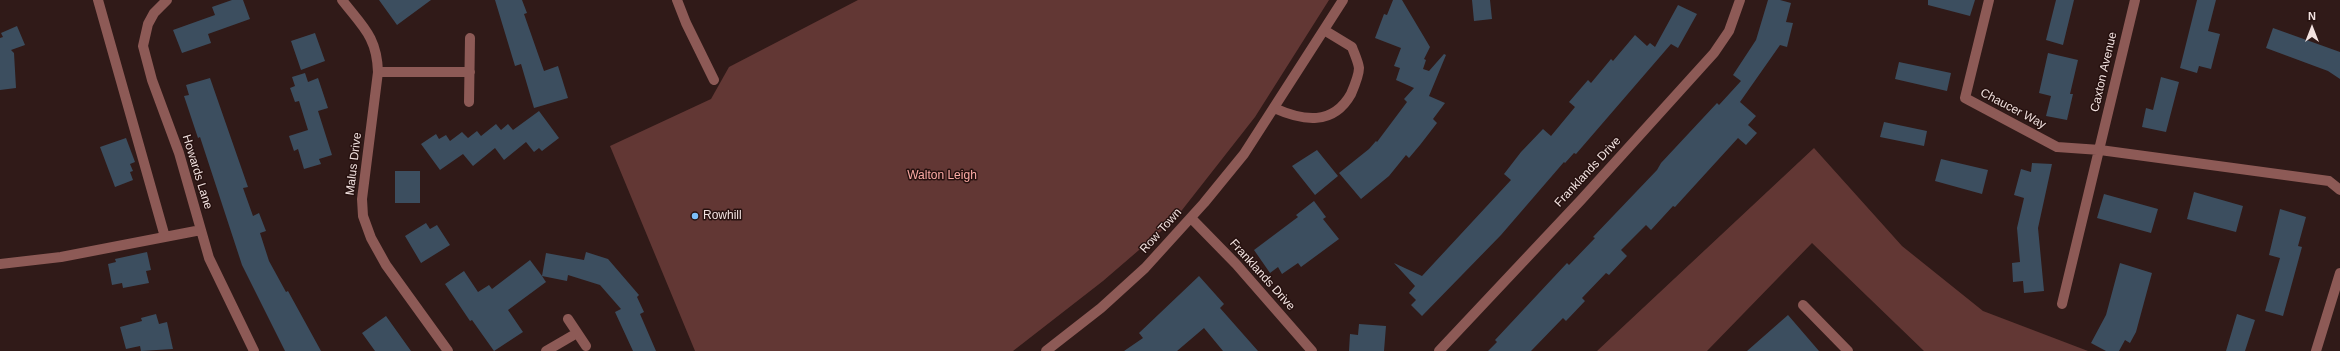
<!DOCTYPE html>
<html>
<head>
<meta charset="utf-8">
<style>
	body { margin:0 }
	#map { position:relative; width:2340px; height:351px; overflow:hidden; background:#301a18; font-family:Helvetica,sans-serif }
	canvas { display:block }
	.north { position:absolute; left:2292px; top:8px; width:40px; height:40px; -webkit-text-stroke:3px #26110f; paint-order:stroke; rotate:0deg; font-size:11px; font-weight:700; line-height:16px; text-align:center; color:#f2e2e0 }
	.north::after { content:''; display:block; margin:auto; width:14px; height:18px; background:#f2e2e0; clip-path:polygon(50% 0,100% 100%,50% 72%,0 100%) }
</style>
</head>
<body>
<div id="map">
<canvas width="2340" height="351"></canvas>
<div class="north">N</div>
</div>
<script>
const g = document.querySelector('canvas').getContext('2d');
g.lineJoin = 'round';
function fillPath(path, color) {
  g.fillStyle = color;
  g.fill(path, 'evenodd');
}
function trace(path, color, width, dash) {
  g.strokeStyle = color;
  g.lineWidth = width;
  g.lineCap = dash ? 'butt' : 'round';
  g.setLineDash(dash || []);
  g.stroke(path);
}
function write(font, color, halo, rows, align = 'center') {
  g.font = font + ' Helvetica,sans-serif';
  g.lineWidth = 3;
  g.setLineDash([]);
  g.textBaseline = 'middle';
  g.strokeStyle = halo;
  g.fillStyle = color;
  for (const [text, x, y, turn = 0] of rows) {
    g.save();
    g.translate(x, y);
    g.rotate((+turn || 0) * Math.PI / 180);
    g.textAlign = isNaN(turn) ? turn : align;
    if (halo) g.strokeText(text, 0, 0);
    g.fillText(text, 0, 0);
    g.restore();
  }
}
const green = new Path2D(`
	M 858,0 L 1329,0 L 1255,117 L 1175,219 L 1103,281 L 1013,351 L 695,351 L 610,146 L 711,99 L 729,67 Z
	M 1814,148 L 1902,246 L 1983,311 L 2088,351 L 1924,351 L 1812,243 L 1707,351 L 1597,351 Z`);
const building = new Path2D(`
	M 232,0 L 243,0 L 250,19 L 208,34 L 211,43 L 182,53 L 173,30 L 215,15 L 212,7 Z
	M 379,0 L 431,0 L 397,25 Z
	M 495,0 L 522,0 L 527,13 L 524,14 L 544,71 L 558,66 L 568,98 L 534,108 L 521,64 L 515,66 Z
	M 1393,0 L 1402,0 L 1430,47 L 1424,59 L 1426,60 L 1423,69 L 1429,71 L 1444,54 L 1446,55 L 1429,96 L 1445,103 L 1433,119 L 1437,123 L 1420,145 L 1409,158 L 1406,155 L 1389,176 L 1361,199 L 1339,173 L 1369,149 L 1376,141 L 1377,142 L 1407,102 L 1404,99 L 1414,88 L 1396,80 L 1400,68 L 1394,66 L 1401,48 L 1375,38 L 1384,14 L 1387,15 Z
	M 1472,0 L 1490,0 L 1492,19 L 1474,21 Z
	M 1768,0 L 1780,0 L 1791,3 L 1786,22 L 1793,23 L 1787,47 L 1780,45 L 1740,102 L 1756,116 L 1748,125 L 1757,133 L 1746,145 L 1738,138 L 1675,207 L 1673,206 L 1651,230 L 1646,225 L 1621,250 L 1627,256 L 1609,275 L 1606,273 L 1582,298 L 1585,301 L 1566,321 L 1563,318 L 1531,351 L 1488,351 L 1497,342 L 1495,340 L 1567,263 L 1569,265 L 1595,238 L 1593,237 L 1657,170 L 1661,163 L 1717,103 L 1719,105 L 1741,81 L 1733,75 L 1756,40 Z
	M 1928,0 L 1975,0 L 1970,16 L 1928,5 Z
	M 2056,0 L 2074,0 L 2063,45 L 2046,40 Z
	M 2197,0 L 2216,0 L 2208,31 L 2220,34 L 2211,69 L 2199,66 L 2197,73 L 2180,68 Z
	M 1678,5 L 1697,14 L 1678,48 L 1671,44 L 1576,154 L 1574,153 L 1565,163 L 1564,162 L 1501,235 L 1422,316 L 1411,305 L 1416,300 L 1409,293 L 1415,286 L 1394,263 L 1422,276 L 1511,180 L 1504,174 L 1521,152 L 1543,129 L 1551,136 L 1575,107 L 1569,102 L 1588,80 L 1591,83 L 1611,59 L 1613,61 L 1635,35 L 1647,46 L 1650,43 L 1655,47 Z
	M 17,26 L 25,45 L 11,50 L 14,53 L 16,88 L 0,90 L 0,38 L 3,37 L 1,33 Z
	M 2273,28 L 2340,52 L 2340,79 L 2328,71 L 2266,48 Z
	M 315,33 L 325,61 L 301,70 L 291,41 Z
	M 2048,53 L 2078,60 L 2070,94 L 2073,94 L 2067,120 L 2046,116 L 2051,96 L 2039,93 Z
	M 1899,62 L 1951,73 L 1947,91 L 1895,79 Z
	M 305,73 L 308,82 L 318,78 L 328,108 L 318,111 L 332,155 L 319,159 L 321,164 L 304,169 L 298,149 L 294,151 L 289,136 L 308,130 L 299,101 L 295,102 L 290,88 L 295,86 L 292,77 Z
	M 2161,77 L 2179,82 L 2166,132 L 2142,127 L 2146,108 L 2153,110 Z
	M 210,78 L 248,187 L 243,188 L 253,216 L 259,213 L 266,231 L 260,233 L 269,261 L 286,292 L 288,291 L 321,351 L 285,351 L 242,265 L 200,137 L 198,138 L 184,96 L 189,95 L 186,85 Z
	M 539,111 L 559,138 L 542,151 L 539,148 L 534,152 L 526,142 L 504,160 L 495,148 L 473,166 L 463,154 L 440,170 L 421,144 L 436,134 L 439,139 L 446,135 L 450,141 L 462,132 L 468,138 L 477,131 L 481,136 L 496,124 L 501,130 L 508,124 L 513,130 Z
	M 1884,122 L 1927,131 L 1924,146 L 1880,137 Z
	M 126,138 L 135,162 L 130,164 L 133,171 L 130,172 L 133,180 L 115,187 L 100,147 Z
	M 1317,150 L 1338,176 L 1315,195 L 1292,166 Z
	M 1941,159 L 1988,170 L 1982,194 L 1935,181 Z
	M 2032,163 L 2052,164 L 2038,228 L 2044,291 L 2024,293 L 2023,281 L 2013,282 L 2012,263 L 2020,262 L 2017,228 L 2024,198 L 2014,195 L 2021,169 L 2031,172 Z
	M 395,171 L 420,171 L 420,203 L 395,203 Z
	M 2194,192 L 2243,206 L 2236,232 L 2187,219 Z
	M 2104,194 L 2158,209 L 2151,233 L 2097,218 Z
	M 1314,201 L 1326,217 L 1323,219 L 1339,239 L 1301,267 L 1298,263 L 1282,274 L 1278,267 L 1270,273 L 1254,250 L 1298,217 L 1296,215 Z
	M 2280,209 L 2306,217 L 2298,246 L 2302,247 L 2283,316 L 2265,311 L 2280,258 L 2269,255 Z
	M 426,223 L 430,229 L 437,225 L 450,245 L 421,263 L 405,236 Z
	M 147,252 L 151,270 L 146,271 L 149,283 L 123,288 L 122,283 L 112,285 L 108,264 L 116,262 L 115,259 Z
	M 586,252 L 608,259 L 639,295 L 637,297 L 644,312 L 640,314 L 656,351 L 633,351 L 615,312 L 621,309 L 600,285 L 568,275 L 567,281 L 542,276 L 546,282 L 508,310 L 523,332 L 494,351 L 472,320 L 470,321 L 445,284 L 464,271 L 478,292 L 489,285 L 492,289 L 530,260 L 542,276 L 546,253 L 584,260 Z
	M 2120,263 L 2152,273 L 2136,332 L 2130,343 L 2125,340 L 2119,351 L 2106,351 L 2091,343 L 2106,315 Z
	M 1199,276 L 1224,304 L 1220,308 L 1258,351 L 1223,351 L 1204,328 L 1177,351 L 1124,351 L 1143,338 L 1139,333 Z
	M 156,314 L 159,324 L 167,322 L 173,349 L 141,351 L 140,346 L 126,349 L 120,327 L 142,321 L 141,318 Z
	M 2237,314 L 2255,320 L 2245,351 L 2226,351 Z
	M 1788,315 L 1819,351 L 1747,351 Z
	M 386,316 L 411,351 L 375,351 L 362,333 Z
	M 1359,324 L 1386,326 L 1384,351 L 1349,351 L 1350,334 L 1358,335 Z`);
const minor = new Path2D(`
	M 98,0 L 165,237
	M 167,0 L 154,13 L 148,24 L 143,46 L 152,80 L 179,153 L 209,258 L 254,351
	M 342,0 C 363,27 377,37 378,72
	M 677,0 L 686,23 L 714,80
	M 1989,0 L 1965,98 L 2057,147 L 2100,150 L 2329,181 L 2340,190
	M 469,102 L 470,38
	M 1274,108 C 1303,121 1333,126 1351,94 C 1354,87 1359,75 1359,68 C 1358,61 1354,53 1352,47 L 1324,30
	M 1191,218 L 1236,264 L 1312,351
	M 0,264 L 61,257 L 201,230
	M 2062,304 L 2135,0
	M 1803,305 L 1848,351
	M 568,319 L 586,346
	M 448,351 L 386,265 L 371,238 L 363,216 L 362,199 L 378,72 L 470,72
	M 546,351 L 577,333
	M 1046,351 L 1101,308 L 1145,268 L 1204,203 L 1244,154 L 1343,0
	M 1439,351 L 1581,200 L 1714,53 L 1729,31 L 1740,0
	M 2316,351 L 2340,273`);
const markers = [
	[695,216,4,"#7cbef9"]
];
const streetNames = [
	["Caxton Avenue",2104,72,-77],
	["Chaucer Way",2013,109,28],
	["Malus Drive",354,164,-83],
	["Howards Lane",197,172,73],
	["Franklands Drive",1588,172,-47],
	["Row Town",1161,231,-48],
	["Franklands Drive",1262,275,48]
];
const parkNames = [
	["Walton Leigh",942,176]
];
const poiNames = [
	["Rowhill",703,216]
];
fillPath(green, '#623734');
fillPath(building, '#3c4e5f');
trace(minor, '#8d5a56', 10);
for (const [x, y, r, color] of markers) {
  const dot = new Path2D();
  dot.arc(x, y, r, 0, 2 * Math.PI);
  g.fillStyle = color;
  g.fill(dot);
  trace(dot, '#26110f', 1.5);
}
write('12px', '#f2e2e0', '#26110f', streetNames);
write('12px', '#fcaba5', '#26110f', parkNames);
write('12px', '#f2e2e0', '#26110f', poiNames, 'left');
</script>
</body>
</html>
